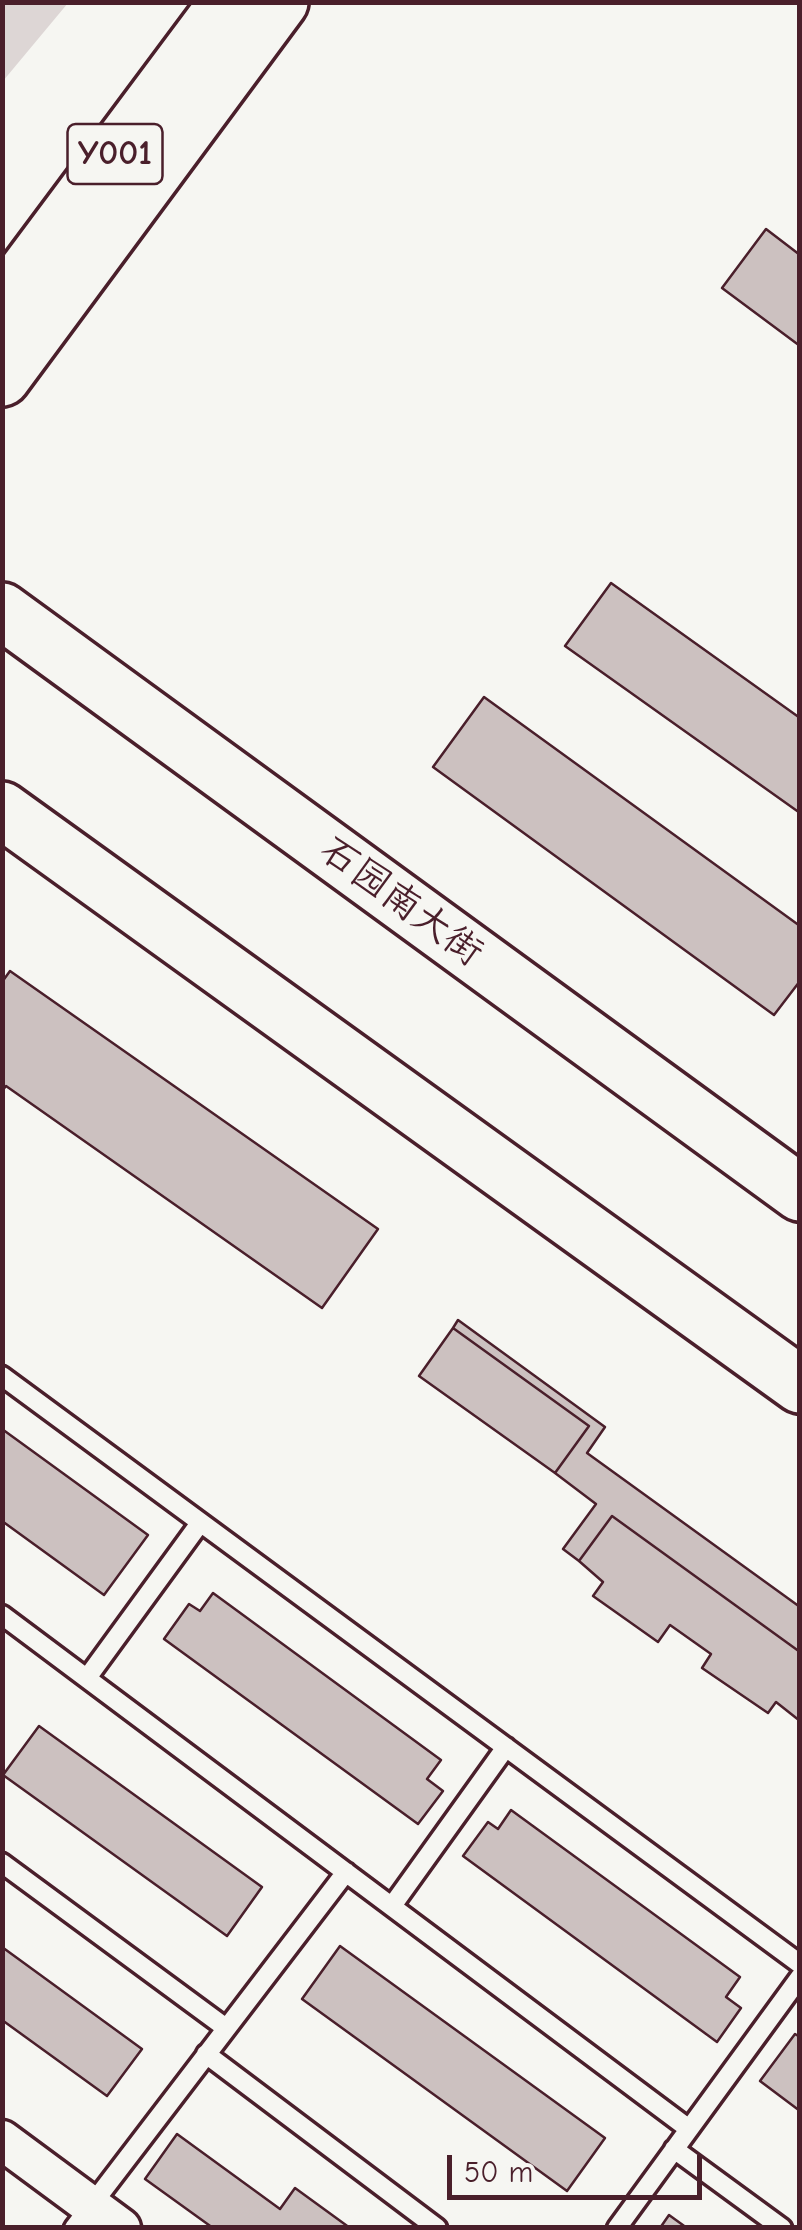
<!DOCTYPE html>
<html>
<head>
<meta charset="utf-8">
<style>
	body { margin:0 }
	#map { position:relative; width:802px; height:2230px; overflow:hidden; background:#f6f6f2; font-family:"Comic Neue",sans-serif }
	canvas { display:block }
	.frame { position:absolute; inset:0; border:5px solid #4a1f2b; pointer-events:none }
	.scale { position:absolute; left:447px; top:2155px; width:255px; height:45px; box-sizing:border-box; border:5px solid #4a1f2b; border-top:0; padding-left:12px; font-size:30px; line-height:35px; white-space:nowrap; color:#4a1f2b; -webkit-text-stroke:8px #f6f6f2; paint-order:stroke }
</style>
</head>
<body>
<div id="map">
<canvas width="802" height="2230"></canvas>
<div class="frame"></div>
<div class="scale">50 m</div>
</div>
<script>
const g = document.querySelector('canvas').getContext('2d');
g.lineJoin = 'round';
function fillPath(path, color) {
  g.fillStyle = color;
  g.fill(path, 'evenodd');
}
function trace(path, color, width, dash) {
  g.strokeStyle = color;
  g.lineWidth = width;
  g.lineCap = dash ? 'butt' : 'round';
  g.setLineDash(dash || []);
  g.stroke(path);
}
function write(font, color, halo, rows, align = 'center') {
  g.font = font + ' "Comic Neue","LXGW WenKai TC",sans-serif';
  g.lineWidth = 8;
  g.setLineDash([]);
  g.textBaseline = 'middle';
  g.strokeStyle = halo;
  g.fillStyle = color;
  for (const [text, x, y, turn = 0] of rows) {
    g.save();
    g.translate(x, y);
    g.rotate((+turn || 0) * Math.PI / 180);
    g.textAlign = isNaN(turn) ? turn : align;
    if (halo) g.strokeText(text, 0, 0);
    g.fillText(text, 0, 0);
    g.restore();
  }
}
const green = new Path2D(`
	M 3,2 L 68,3 L 3,81 L 2,3 Z`);
const building = new Path2D(`
	M 766,229 L 800,255 L 800,346 L 722,288 Z
	M 611,583 L 800,718 L 800,813 L 565,646 Z
	M 484,697 L 800,926 L 800,981 L 774,1015 L 433,767 Z
	M 10,971 L 378,1229 L 322,1308 L 6,1086 L 2,1091 L 2,982 Z
	M 458,1320 L 605,1427 L 587,1453 L 800,1607 L 800,1652 L 612,1516 L 579,1561 L 563,1549 L 596,1504 L 555,1473 L 589,1426 L 453,1328 Z
	M 453,1328 L 589,1426 L 555,1473 L 419,1376 Z
	M 2,1429 L 148,1535 L 104,1595 L 2,1521 Z
	M 612,1516 L 800,1652 L 800,1721 L 776,1702 L 768,1713 L 702,1668 L 711,1654 L 670,1625 L 658,1642 L 593,1596 L 603,1582 L 579,1561 Z
	M 213,1593 L 441,1760 L 427,1779 L 443,1791 L 418,1824 L 164,1639 L 189,1604 L 200,1611 Z
	M 39,1726 L 262,1887 L 227,1936 L 3,1775 Z
	M 511,1810 L 740,1977 L 726,1997 L 741,2008 L 717,2042 L 463,1856 L 488,1822 L 498,1829 Z
	M 340,1946 L 605,2138 L 567,2191 L 302,1999 Z
	M 2,1947 L 142,2049 L 107,2096 L 2,2020 Z
	M 795,2034 L 800,2037 L 800,2111 L 760,2081 Z
	M 177,2134 L 280,2209 L 295,2188 L 350,2228 L 213,2228 L 145,2179 Z
	M 669,2215 L 687,2228 L 660,2228 Z`);
const service = new Path2D(`
	M 2,1376 L 800,1964
	M 2,1615 L 689,2129
	M 87,1678 L 200,1523
	M 2,1863 L 226,2028
	M 392,1906 L 506,1747
	M 206,2054 L 437,2228
	M 674,2149 L 782,2228
	M 74,2228 L 346,1872
	M 617,2228 L 800,1977`);
const minor = new Path2D(`
	M 2,2140 L 121,2228`);
const primary = new Path2D(`
	M 2,305 L 228,2
	M 2,378 L 280,2
	M 2,611 L 800,1193
	M 2,810 L 800,1385`);
const shields = [
	[115,154,95]
];
const shieldNames = [
	["Y001",115,154]
];
const streetNames = [
	["石园南大街",401,902,36]
];
fillPath(green, '#ddd6d5');
fillPath(building, '#ccc1c0');
trace(building, '#4a1f2b', 2.5);
trace(service, '#4a1f2b', 25);
trace(minor, '#4a1f2b', 45);
trace(primary, '#4a1f2b', 62);
trace(service, '#f6f6f2', 18);
trace(minor, '#f6f6f2', 38);
trace(primary, '#f6f6f2', 55);
for (const [x, y, w] of shields) {
  const box = new Path2D();
  box.roundRect(x - w / 2, y - 30, w, 60, 8);
  g.fillStyle = '#f6f6f2';
  g.fill(box);
  trace(box, '#4a1f2b', 2.5);
}
write('bold 35px', '#4a1f2b', null, shieldNames);
write('38px', '#4a1f2b', '#f6f6f2', streetNames);
</script>
</body>
</html>
